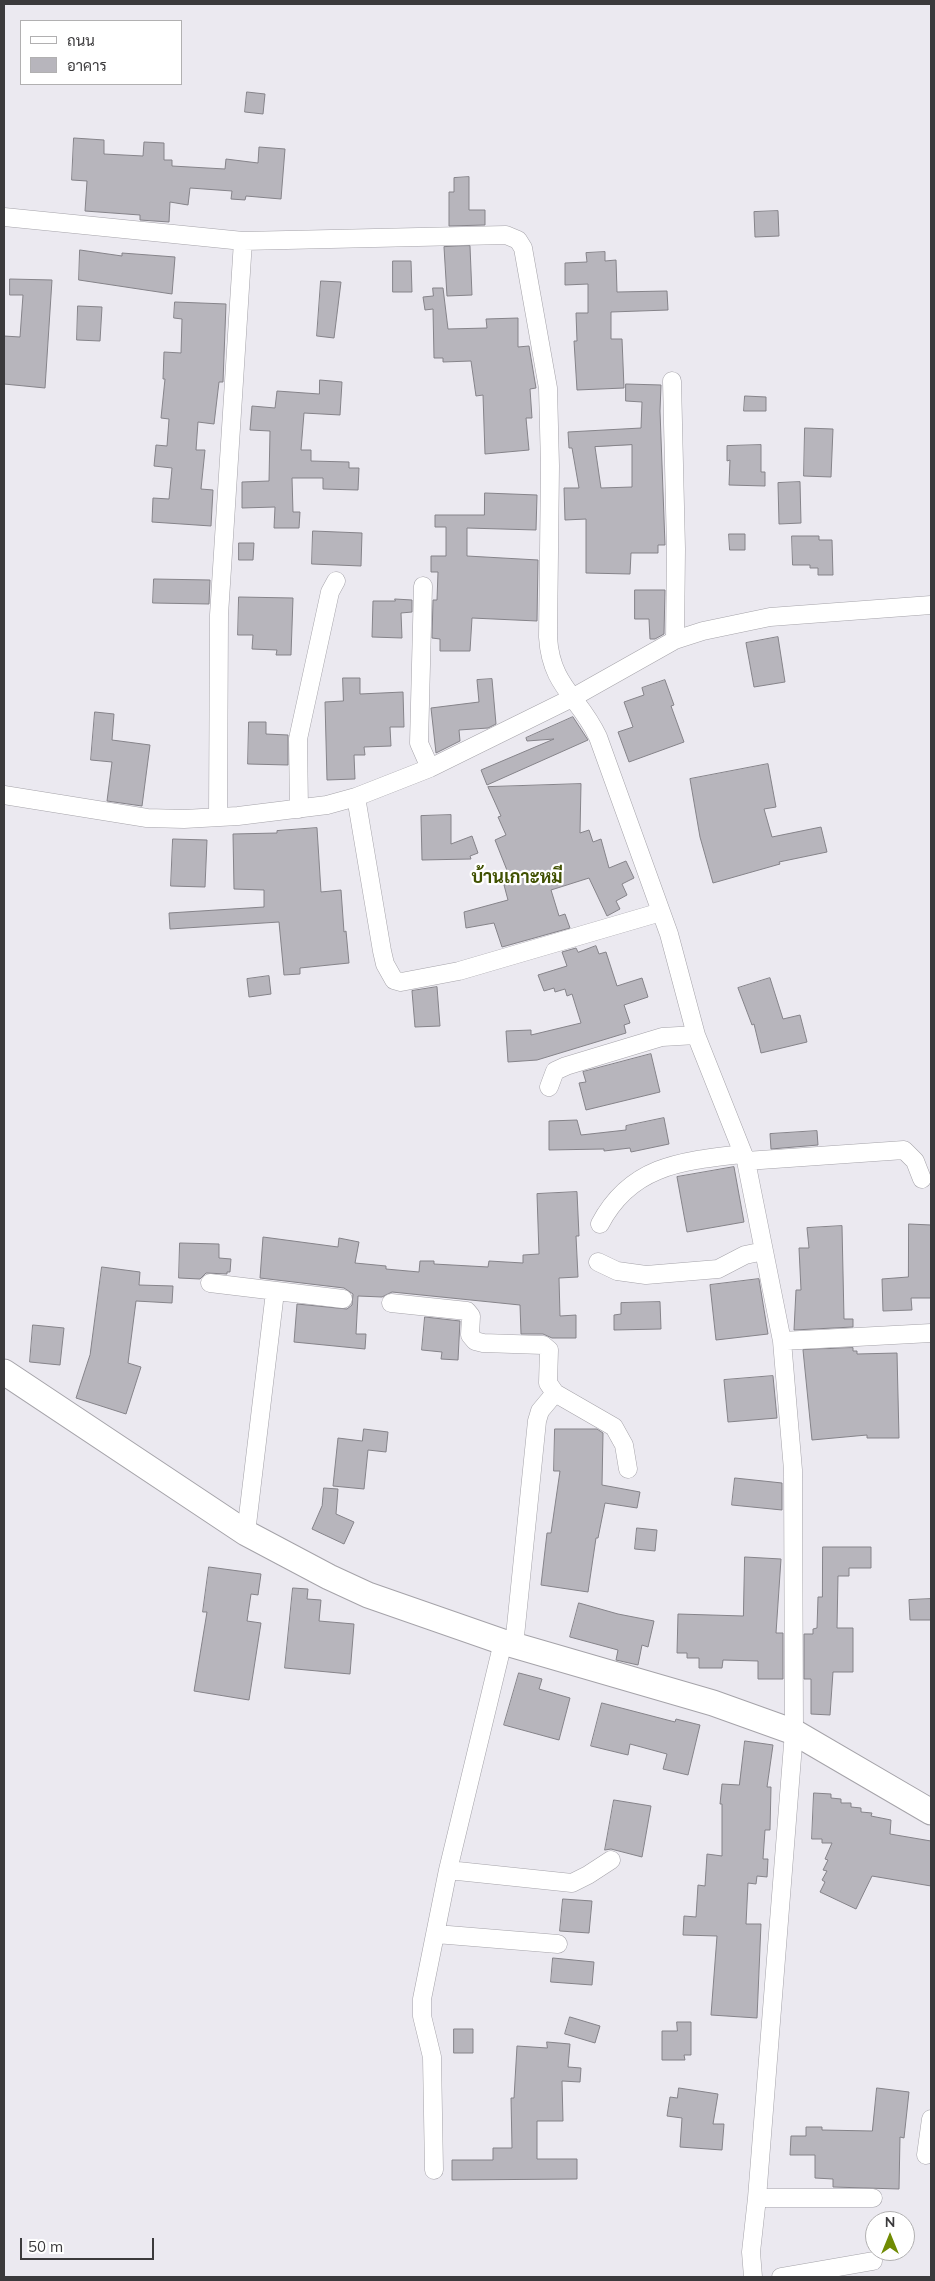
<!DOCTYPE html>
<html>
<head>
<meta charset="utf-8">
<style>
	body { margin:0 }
	#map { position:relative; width:935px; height:2281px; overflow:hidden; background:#ebe9f0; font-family:Mulish,Sarabun,sans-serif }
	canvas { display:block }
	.frame { position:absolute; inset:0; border:5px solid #3b3a3c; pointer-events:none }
	.legend { position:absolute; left:20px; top:20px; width:162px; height:65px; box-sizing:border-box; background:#fff; border:1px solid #b1b0b1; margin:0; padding:6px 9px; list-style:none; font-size:15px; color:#3b3a3c }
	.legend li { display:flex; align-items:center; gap:10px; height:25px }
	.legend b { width:25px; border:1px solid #b1b0b1 }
	.north { position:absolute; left:865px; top:2211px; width:50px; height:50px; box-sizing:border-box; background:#fff; border:1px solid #b1b0b1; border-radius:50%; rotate:0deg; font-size:14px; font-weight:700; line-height:20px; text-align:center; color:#3b3a3c }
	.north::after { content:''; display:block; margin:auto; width:18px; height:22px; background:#708b03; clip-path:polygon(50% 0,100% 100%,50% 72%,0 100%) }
	.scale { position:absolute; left:20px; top:2238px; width:134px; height:22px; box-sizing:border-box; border:2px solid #3b3a3c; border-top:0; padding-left:6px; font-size:15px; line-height:18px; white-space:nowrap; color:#3b3a3c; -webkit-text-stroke:4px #fff; paint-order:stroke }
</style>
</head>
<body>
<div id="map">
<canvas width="935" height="2281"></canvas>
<div class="frame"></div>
<ul class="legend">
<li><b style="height:6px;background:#fff"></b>ถนน</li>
<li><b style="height:14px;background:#b7b5bc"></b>อาคาร</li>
</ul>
<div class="north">N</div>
<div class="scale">50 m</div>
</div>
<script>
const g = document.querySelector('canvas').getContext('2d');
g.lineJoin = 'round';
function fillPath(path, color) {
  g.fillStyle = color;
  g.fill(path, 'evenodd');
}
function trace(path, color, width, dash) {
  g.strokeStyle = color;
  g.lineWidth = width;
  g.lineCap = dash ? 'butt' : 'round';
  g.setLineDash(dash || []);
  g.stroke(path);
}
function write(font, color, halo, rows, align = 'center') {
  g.font = font + ' Mulish,Sarabun,sans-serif';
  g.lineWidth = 4.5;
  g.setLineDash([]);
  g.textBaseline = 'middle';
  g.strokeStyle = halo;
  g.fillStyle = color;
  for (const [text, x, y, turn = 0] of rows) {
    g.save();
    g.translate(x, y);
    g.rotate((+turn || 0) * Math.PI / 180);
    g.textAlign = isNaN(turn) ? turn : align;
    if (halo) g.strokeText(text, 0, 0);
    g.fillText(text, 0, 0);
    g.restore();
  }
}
const building = new Path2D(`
	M 247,92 L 265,94 L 263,114 L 245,112 Z
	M 74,138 L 104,140 L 104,154 L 143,156 L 144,142 L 164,143 L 164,160 L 172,160 L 172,166 L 225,169 L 226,159 L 258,163 L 259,147 L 285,149 L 281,199 L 246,196 L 245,200 L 231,199 L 232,191 L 190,188 L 188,205 L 170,202 L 169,222 L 140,220 L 140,215 L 85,211 L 87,181 L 72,180 Z
	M 469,177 L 469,210 L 485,210 L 485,225 L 449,226 L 449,192 L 454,192 L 454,178 Z
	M 778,211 L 779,236 L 755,237 L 754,212 Z
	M 470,246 L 472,295 L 447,296 L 444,247 Z
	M 80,250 L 122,256 L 122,253 L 175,257 L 172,294 L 79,280 Z
	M 605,252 L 605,261 L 616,260 L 617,292 L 667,291 L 668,310 L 611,312 L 611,339 L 622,339 L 624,388 L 577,390 L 574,341 L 577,341 L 576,313 L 588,313 L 588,284 L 565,285 L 565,263 L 587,262 L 586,253 Z
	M 393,261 L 411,261 L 412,292 L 393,292 Z
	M 10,279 L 52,280 L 45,388 L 4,384 L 4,336 L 20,337 L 23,295 L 10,295 Z
	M 321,281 L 341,282 L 334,338 L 317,336 Z
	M 433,288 L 443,288 L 448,329 L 487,328 L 486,319 L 518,318 L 518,347 L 529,346 L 536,388 L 530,389 L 532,418 L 526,418 L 529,450 L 485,454 L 483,395 L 476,396 L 471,361 L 443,362 L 443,358 L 434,358 L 433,309 L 425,310 L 423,297 L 433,296 Z
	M 175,302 L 226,304 L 223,382 L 219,382 L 214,424 L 198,422 L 196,450 L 205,450 L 201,489 L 213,490 L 211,526 L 152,522 L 153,498 L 169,499 L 172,468 L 154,466 L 156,445 L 167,446 L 169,419 L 161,418 L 165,379 L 163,379 L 164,352 L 181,353 L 182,319 L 174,318 Z
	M 78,306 L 102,307 L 100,341 L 77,340 Z
	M 320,380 L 342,382 L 340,415 L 304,413 L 301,450 L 311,450 L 311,461 L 349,462 L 349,468 L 359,468 L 358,490 L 323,489 L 323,478 L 292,478 L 293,512 L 300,512 L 299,528 L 274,528 L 275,507 L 242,508 L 242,482 L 269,481 L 270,431 L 250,430 L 252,406 L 275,408 L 277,391 L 319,394 Z
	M 626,384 L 661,385 L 660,411 L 665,545 L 658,545 L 658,553 L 631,553 L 630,574 L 586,573 L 586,519 L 565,520 L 564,488 L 579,488 L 572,448 L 569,448 L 568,432 L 641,428 L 642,402 L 626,401 ZM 632,445 L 632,487 L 601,488 L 595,447 Z
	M 745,396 L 766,397 L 766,411 L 744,411 Z
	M 805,428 L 833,429 L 831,477 L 804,476 Z
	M 761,445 L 761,472 L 765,472 L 765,486 L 729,485 L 730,460 L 727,461 L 727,446 Z
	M 800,482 L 801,523 L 779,524 L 778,483 Z
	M 485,493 L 537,495 L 536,530 L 467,528 L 467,556 L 538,560 L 537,621 L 472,618 L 470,651 L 440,651 L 440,639 L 432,638 L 433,600 L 437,600 L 438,572 L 431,572 L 431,556 L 446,556 L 446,527 L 435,527 L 435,515 L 484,515 Z
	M 313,531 L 362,533 L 361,566 L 312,564 Z
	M 729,534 L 745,534 L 745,550 L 730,550 Z
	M 792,536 L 819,536 L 819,540 L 832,540 L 833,575 L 818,575 L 818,568 L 810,568 L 810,565 L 793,565 Z
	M 239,543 L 254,543 L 253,560 L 239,560 Z
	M 154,579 L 210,580 L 209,604 L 153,603 Z
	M 635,590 L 665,590 L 664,634 L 655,639 L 650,639 L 649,619 L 635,619 Z
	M 239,597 L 293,598 L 291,655 L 276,655 L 277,650 L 252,649 L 253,635 L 238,635 Z
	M 395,599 L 412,600 L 412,612 L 401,613 L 402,638 L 372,637 L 373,601 L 395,601 Z
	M 778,637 L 785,682 L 754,687 L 746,643 Z
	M 343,678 L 360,678 L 360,694 L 403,692 L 404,727 L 390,727 L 391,746 L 364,747 L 365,755 L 354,755 L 355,779 L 327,780 L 325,702 L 343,701 Z
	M 492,679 L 496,724 L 488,728 L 459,730 L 460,741 L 436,753 L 431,708 L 479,702 L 477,680 Z
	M 665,680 L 674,705 L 671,706 L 684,742 L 629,762 L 618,732 L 633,727 L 624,702 L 644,695 L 642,688 Z
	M 95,712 L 114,714 L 112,740 L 150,745 L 142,806 L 107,801 L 112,762 L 91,760 Z
	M 573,717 L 588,740 L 487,785 L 481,770 L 554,739 L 527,741 L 526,738 Z
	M 249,722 L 266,722 L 266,734 L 288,735 L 288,765 L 248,764 Z
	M 768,764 L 776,807 L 764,809 L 772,837 L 821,827 L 827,852 L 779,862 L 780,864 L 713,883 L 700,837 L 690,779 Z
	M 581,784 L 580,833 L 589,830 L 593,842 L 601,839 L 609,868 L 626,861 L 634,878 L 622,884 L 627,895 L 616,901 L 620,909 L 607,916 L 589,878 L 551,890 L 559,916 L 565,914 L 570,928 L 502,947 L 494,923 L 466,928 L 464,912 L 508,900 L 504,885 L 512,883 L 495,840 L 506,835 L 498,817 L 501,816 L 488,787 Z
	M 451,815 L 451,844 L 472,836 L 478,853 L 470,856 L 471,859 L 422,860 L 421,816 Z
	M 317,828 L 321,892 L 341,890 L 344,932 L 346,931 L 349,963 L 300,968 L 300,974 L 284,975 L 279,922 L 170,929 L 169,913 L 264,907 L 264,890 L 234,889 L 233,834 L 277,833 L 277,831 Z
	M 173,839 L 207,840 L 205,887 L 171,886 Z
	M 596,946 L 599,954 L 606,952 L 617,986 L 642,978 L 648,997 L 624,1005 L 630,1023 L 624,1025 L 626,1033 L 537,1060 L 508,1062 L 506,1031 L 531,1030 L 531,1035 L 581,1023 L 572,994 L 567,996 L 565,989 L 555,992 L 554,988 L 544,991 L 538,975 L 567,966 L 562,952 L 576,948 L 578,952 Z
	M 269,976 L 271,994 L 249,997 L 247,979 Z
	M 770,978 L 783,1019 L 800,1015 L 807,1042 L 761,1053 L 754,1024 L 752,1025 L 738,988 Z
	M 437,987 L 440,1026 L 415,1027 L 412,991 Z
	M 651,1054 L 660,1092 L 586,1110 L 579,1083 L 586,1082 L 583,1072 Z
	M 664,1118 L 669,1144 L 631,1152 L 630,1148 L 604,1151 L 604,1149 L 549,1150 L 549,1121 L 577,1120 L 581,1135 L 626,1130 L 626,1126 Z
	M 817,1131 L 818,1145 L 771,1149 L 770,1134 Z
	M 734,1167 L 744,1222 L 687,1232 L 677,1177 Z
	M 577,1192 L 579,1236 L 576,1236 L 578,1277 L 559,1278 L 560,1316 L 576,1315 L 576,1338 L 552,1338 L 543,1334 L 521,1334 L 520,1305 L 392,1292 L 382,1297 L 358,1296 L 356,1334 L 366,1334 L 365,1349 L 294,1342 L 297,1304 L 347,1309 L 352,1305 L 353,1294 L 344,1288 L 260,1278 L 263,1237 L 338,1247 L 339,1238 L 359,1242 L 355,1263 L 386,1266 L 386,1269 L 419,1272 L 420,1261 L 434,1261 L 434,1264 L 488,1267 L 489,1261 L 523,1263 L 523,1255 L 539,1254 L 537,1194 Z
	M 909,1224 L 931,1225 L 931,1298 L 911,1298 L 912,1310 L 883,1311 L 882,1279 L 908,1277 Z
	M 842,1226 L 844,1319 L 853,1319 L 853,1327 L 794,1330 L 796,1290 L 801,1290 L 799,1248 L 809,1248 L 807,1228 Z
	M 180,1243 L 219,1244 L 219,1258 L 231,1259 L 230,1272 L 227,1272 L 227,1274 L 206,1273 L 200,1279 L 179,1278 Z
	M 102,1267 L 140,1272 L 139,1285 L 173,1286 L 172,1303 L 136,1301 L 128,1363 L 141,1367 L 126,1414 L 76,1398 L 90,1355 Z
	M 759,1279 L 768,1334 L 716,1340 L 710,1285 Z
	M 660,1302 L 661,1329 L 614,1330 L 614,1315 L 621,1314 L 621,1303 Z
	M 425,1317 L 460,1321 L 458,1360 L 441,1359 L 442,1352 L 422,1350 Z
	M 33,1325 L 64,1328 L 60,1365 L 30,1362 Z
	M 853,1348 L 853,1351 L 857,1351 L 857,1354 L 897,1353 L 899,1438 L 867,1438 L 867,1435 L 812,1440 L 803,1350 Z
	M 773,1376 L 777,1418 L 728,1422 L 724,1380 Z
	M 364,1429 L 388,1432 L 386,1452 L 368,1450 L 364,1489 L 333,1486 L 338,1438 L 362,1441 Z
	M 555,1429 L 597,1429 L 603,1433 L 602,1485 L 640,1492 L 637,1508 L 605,1503 L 598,1538 L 596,1538 L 588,1592 L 541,1585 L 547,1533 L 551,1533 L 560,1471 L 554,1471 Z
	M 735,1478 L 782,1483 L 782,1510 L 732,1505 Z
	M 324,1488 L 338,1489 L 336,1514 L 354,1522 L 344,1544 L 312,1529 L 322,1506 Z
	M 637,1528 L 657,1530 L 655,1551 L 635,1549 Z
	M 823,1547 L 871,1547 L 871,1568 L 849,1568 L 849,1576 L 838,1576 L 837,1628 L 853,1628 L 853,1672 L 833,1672 L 830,1715 L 811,1714 L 811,1679 L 804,1679 L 804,1634 L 813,1634 L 813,1629 L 817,1628 L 818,1597 L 822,1597 Z
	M 745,1557 L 781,1559 L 776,1633 L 783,1633 L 783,1679 L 758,1679 L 758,1661 L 723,1660 L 722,1668 L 699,1668 L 699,1658 L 687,1658 L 687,1653 L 677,1653 L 678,1614 L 743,1616 Z
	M 209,1567 L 261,1574 L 258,1595 L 251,1594 L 247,1621 L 261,1623 L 249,1700 L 194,1691 L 207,1612 L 203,1612 Z
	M 293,1588 L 308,1589 L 307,1599 L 321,1600 L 319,1621 L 354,1624 L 350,1674 L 285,1668 Z
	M 931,1599 L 931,1620 L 910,1620 L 909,1600 Z
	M 579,1603 L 618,1614 L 654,1621 L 648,1647 L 642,1645 L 638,1665 L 616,1660 L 618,1650 L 570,1637 Z
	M 519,1673 L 542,1679 L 539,1689 L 570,1698 L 559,1740 L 504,1725 Z
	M 602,1703 L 675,1722 L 676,1719 L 700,1725 L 688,1775 L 663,1769 L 667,1754 L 630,1744 L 628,1755 L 591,1746 Z
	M 745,1741 L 773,1745 L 767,1787 L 771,1787 L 770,1830 L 765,1830 L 763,1859 L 768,1859 L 767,1877 L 757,1876 L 756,1884 L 748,1883 L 746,1924 L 761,1924 L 757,2018 L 711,2015 L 717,1936 L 683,1935 L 684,1916 L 696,1917 L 698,1885 L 705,1886 L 707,1854 L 722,1856 L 722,1804 L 720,1804 L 722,1784 L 739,1785 Z
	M 814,1793 L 831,1794 L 831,1798 L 841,1799 L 841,1803 L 851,1803 L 851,1807 L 861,1808 L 861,1812 L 872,1813 L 871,1816 L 891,1820 L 890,1834 L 931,1841 L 931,1886 L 872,1876 L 856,1909 L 820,1892 L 825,1882 L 822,1880 L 827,1871 L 823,1870 L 828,1860 L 825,1859 L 832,1843 L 822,1843 L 822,1839 L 812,1839 Z
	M 614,1800 L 651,1806 L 642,1857 L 611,1849 L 605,1850 Z
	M 563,1899 L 592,1901 L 589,1933 L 560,1931 Z
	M 553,1958 L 594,1962 L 592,1985 L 551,1982 Z
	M 570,2017 L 600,2026 L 595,2043 L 565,2034 Z
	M 677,2022 L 691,2022 L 691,2055 L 684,2055 L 685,2060 L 662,2060 L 662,2031 L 677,2031 Z
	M 454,2029 L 473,2029 L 473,2053 L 454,2053 Z
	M 547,2042 L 570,2044 L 568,2067 L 581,2068 L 580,2082 L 562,2081 L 563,2121 L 537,2121 L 537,2159 L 577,2159 L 577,2179 L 452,2180 L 452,2160 L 493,2160 L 493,2148 L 512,2148 L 511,2098 L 514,2098 L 517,2046 L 547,2048 Z
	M 679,2088 L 718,2094 L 713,2124 L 724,2124 L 722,2150 L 680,2147 L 682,2118 L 667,2116 L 670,2097 L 677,2098 Z
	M 877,2088 L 909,2092 L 904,2138 L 900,2137 L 899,2189 L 833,2187 L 833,2179 L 815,2178 L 815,2155 L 790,2155 L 791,2136 L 806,2136 L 806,2127 L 822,2127 L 822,2130 L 872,2131 Z`);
const street = new Path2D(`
	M 4,217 L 243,241 L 506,235 L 518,240 L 523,248 L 548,388 L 550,466 L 548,637 C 551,687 579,696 598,737 L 669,934 L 696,1035 L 746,1161 L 782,1341 L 793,1470 L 794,1732 L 757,2198 L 751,2252 L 753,2277
	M 672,381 L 676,549 L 675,640
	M 423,586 L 419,743 L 430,768
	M 4,795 L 147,818 L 184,819 L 238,816 L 327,805 L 356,797 L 430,768 L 572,698 L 675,640 L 703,631 L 770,617 L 931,605
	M 356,797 L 382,951 L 385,964 L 394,980 L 401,982 L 459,971 L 661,912
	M 299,809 L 298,739 L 330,592 L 336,581
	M 218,817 L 219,615 L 243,241
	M 549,1087 L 555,1071 L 566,1066 L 662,1037 L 696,1035
	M 746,1161 L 904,1150 L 915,1161 L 922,1179
	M 600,1224 C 631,1165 682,1161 743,1154
	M 598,1262 L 617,1271 L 646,1275 L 718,1269 L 745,1255 L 764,1251
	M 210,1283 L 343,1299
	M 391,1303 L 467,1311 L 471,1316 L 470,1335 L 475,1341 L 483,1343 L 543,1345 L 549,1350 L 548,1383 L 555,1393 L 540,1411 L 537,1421 L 514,1646
	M 782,1341 L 931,1333
	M 555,1393 L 614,1427 L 624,1445 L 628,1469
	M 246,1533 L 275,1292
	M 448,1870 L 572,1883 L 588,1875 L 611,1860
	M 436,1934 L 558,1944
	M 926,2155 L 931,2119
	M 434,2170 L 432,2057 L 422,2016 L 422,1999 L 448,1870 L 503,1642
	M 757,2198 L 873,2198
	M 781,2277 L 873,2261`);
const secondary = new Path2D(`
	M 4,1372 L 246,1533 L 329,1577 L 368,1595 L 503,1642 L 713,1703 L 794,1732 L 931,1812`);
const quarterNames = [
	["บ้านเกาะหมี",517,878]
];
fillPath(building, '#b7b5bc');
trace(building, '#858389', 1);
trace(street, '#a5a3a9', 19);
trace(secondary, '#a5a3a9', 27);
trace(street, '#fff', 18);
trace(secondary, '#fff', 25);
write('bold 18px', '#405100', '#fff', quarterNames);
</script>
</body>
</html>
